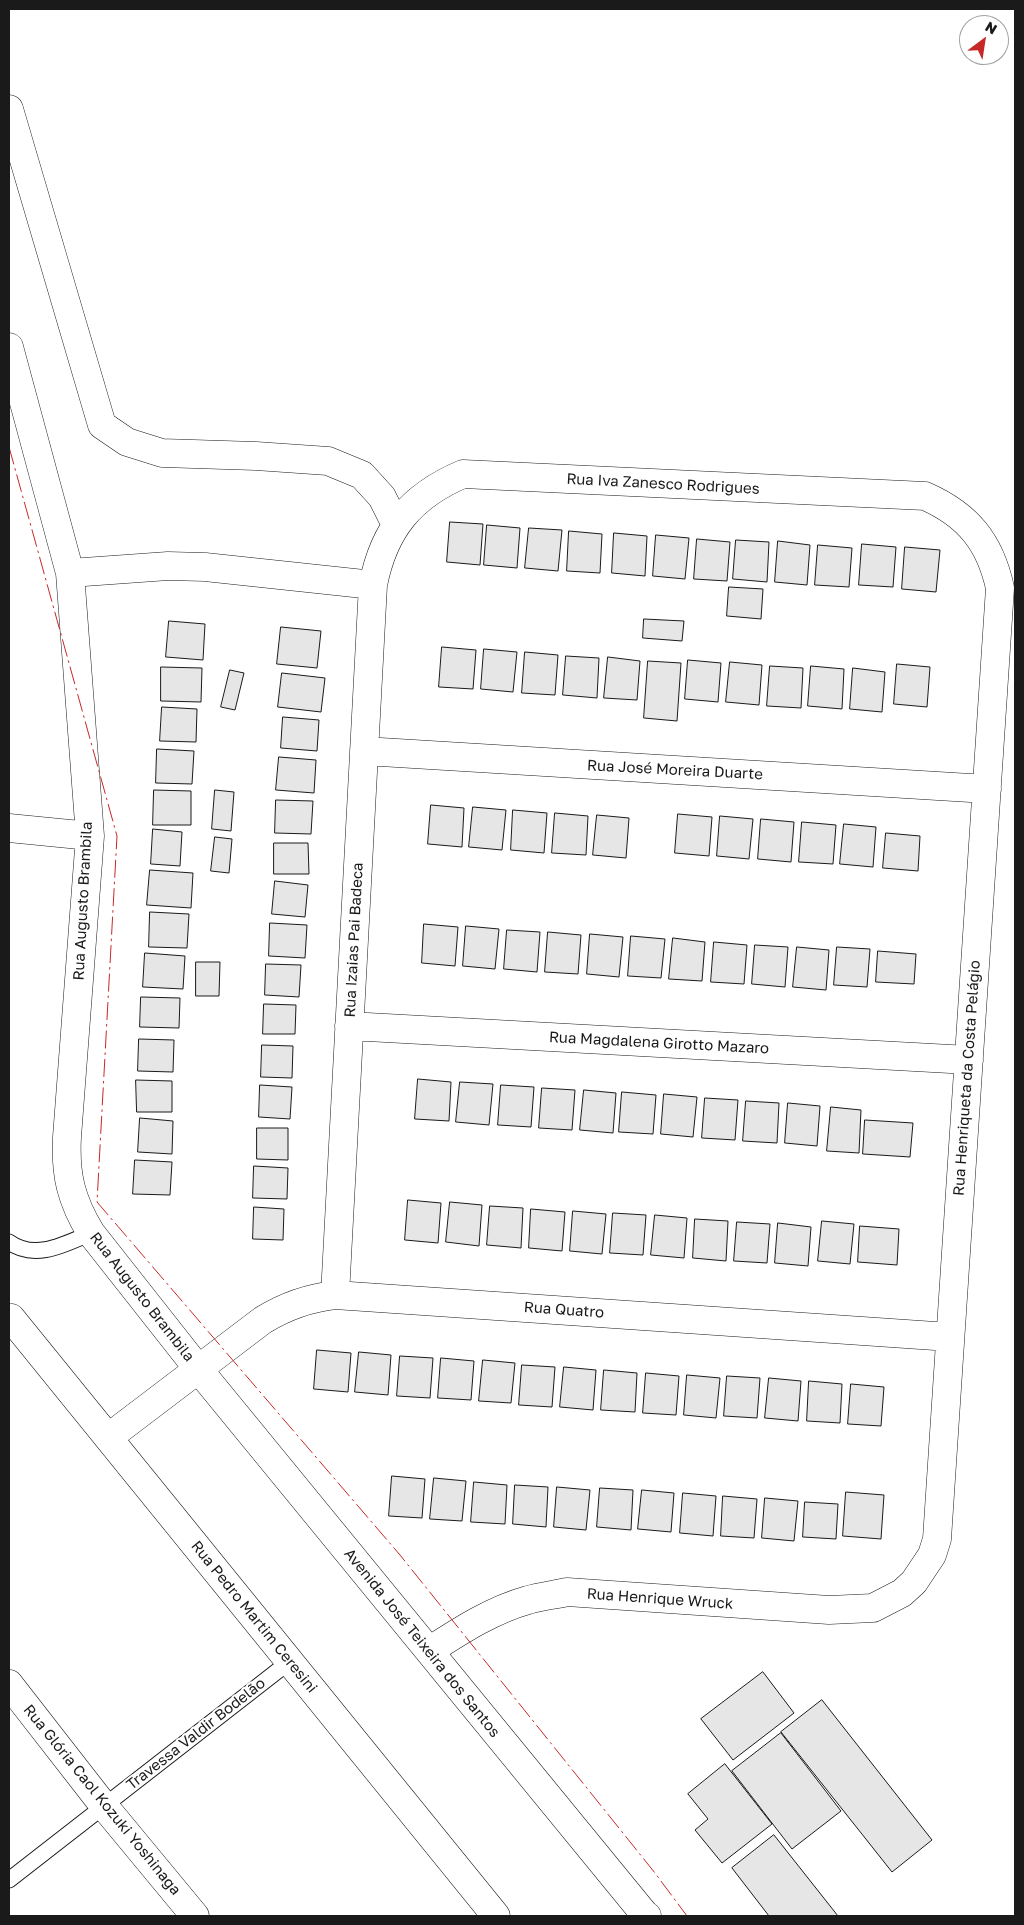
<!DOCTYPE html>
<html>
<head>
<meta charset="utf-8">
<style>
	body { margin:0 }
	#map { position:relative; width:1024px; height:1925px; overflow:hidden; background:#fff; font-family:"Golos Text",sans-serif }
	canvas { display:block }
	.frame { position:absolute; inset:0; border:10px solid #1a1a1a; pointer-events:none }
	.north { position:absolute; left:959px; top:15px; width:50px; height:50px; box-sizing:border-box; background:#fff; border:1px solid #a3a3a3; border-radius:50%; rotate:31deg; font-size:14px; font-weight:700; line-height:20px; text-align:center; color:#1a1a1a }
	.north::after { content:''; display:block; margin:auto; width:18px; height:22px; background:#c62828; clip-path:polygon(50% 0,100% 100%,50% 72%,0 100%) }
</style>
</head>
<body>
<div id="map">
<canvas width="1024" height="1925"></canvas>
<div class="frame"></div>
<div class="north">N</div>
</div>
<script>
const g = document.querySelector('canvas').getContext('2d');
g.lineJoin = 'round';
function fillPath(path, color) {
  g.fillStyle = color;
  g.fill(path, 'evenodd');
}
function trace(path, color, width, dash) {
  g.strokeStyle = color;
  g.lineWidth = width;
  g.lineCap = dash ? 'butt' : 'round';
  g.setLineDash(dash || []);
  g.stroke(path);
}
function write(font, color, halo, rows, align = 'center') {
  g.font = font + ' "Golos Text",sans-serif';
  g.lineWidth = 4;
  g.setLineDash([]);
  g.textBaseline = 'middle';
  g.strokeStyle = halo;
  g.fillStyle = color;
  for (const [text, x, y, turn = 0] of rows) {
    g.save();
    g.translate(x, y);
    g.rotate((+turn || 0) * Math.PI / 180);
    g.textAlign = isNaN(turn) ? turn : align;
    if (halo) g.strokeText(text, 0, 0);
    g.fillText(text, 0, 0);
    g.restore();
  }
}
const building = new Path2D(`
	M 450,522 L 483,524 L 480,565 L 447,562 Z
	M 487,525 L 520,528 L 517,568 L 484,565 Z
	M 529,528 L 562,530 L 558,571 L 525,568 Z
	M 569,531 L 602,534 L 600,573 L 567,571 Z
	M 614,533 L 647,536 L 645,576 L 612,573 Z
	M 656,535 L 689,538 L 685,579 L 653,576 Z
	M 697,539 L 730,542 L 727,581 L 694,579 Z
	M 736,540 L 769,542 L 767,582 L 733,579 Z
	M 778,541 L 810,545 L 807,585 L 775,582 Z
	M 862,544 L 896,547 L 893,587 L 859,585 Z
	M 818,545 L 852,548 L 849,587 L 815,585 Z
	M 905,547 L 940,550 L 936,592 L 902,589 Z
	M 729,587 L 763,589 L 761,619 L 727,616 Z
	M 644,619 L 684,621 L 682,641 L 643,638 Z
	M 169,621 L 205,624 L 203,660 L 166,657 Z
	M 281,627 L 321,631 L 317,668 L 277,664 Z
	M 442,647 L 476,650 L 473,689 L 439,687 Z
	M 484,649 L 517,652 L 513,692 L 481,689 Z
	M 525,652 L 558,655 L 555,695 L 522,693 Z
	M 566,656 L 599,658 L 597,698 L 563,695 Z
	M 608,657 L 640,661 L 637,700 L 604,698 Z
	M 688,660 L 721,663 L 718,702 L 685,699 Z
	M 648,661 L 681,663 L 677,721 L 644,718 Z
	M 730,662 L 762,665 L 759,705 L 726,702 Z
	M 897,664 L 930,667 L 927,707 L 894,704 Z
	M 770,666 L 803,668 L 801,708 L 767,706 Z
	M 811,666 L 844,669 L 842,709 L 808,706 Z
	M 161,667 L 202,668 L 201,702 L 161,701 Z
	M 853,668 L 885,672 L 882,712 L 850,709 Z
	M 230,670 L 244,673 L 235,710 L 221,707 Z
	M 282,673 L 325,678 L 321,712 L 278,707 Z
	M 162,707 L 197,709 L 196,742 L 160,741 Z
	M 283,717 L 319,720 L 317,751 L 281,748 Z
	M 157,749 L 194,751 L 192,784 L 156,783 Z
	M 279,757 L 316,760 L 314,793 L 276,790 Z
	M 154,790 L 191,791 L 191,825 L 153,825 Z
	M 215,790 L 234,792 L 231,831 L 212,829 Z
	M 276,800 L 313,801 L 311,834 L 275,833 Z
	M 431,805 L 464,808 L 462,847 L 428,844 Z
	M 473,807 L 506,810 L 502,850 L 469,847 Z
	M 513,810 L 547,813 L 544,853 L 511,850 Z
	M 555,813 L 588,816 L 586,855 L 552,853 Z
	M 678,814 L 712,817 L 709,856 L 675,853 Z
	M 597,815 L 629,818 L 626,858 L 593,855 Z
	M 720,816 L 753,819 L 749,859 L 717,856 Z
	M 761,819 L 794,822 L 791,862 L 758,859 Z
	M 802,822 L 836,825 L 833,864 L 799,862 Z
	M 844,824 L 876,827 L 873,867 L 840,864 Z
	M 153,829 L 182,832 L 180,866 L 151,864 Z
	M 886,833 L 920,836 L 918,871 L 883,868 Z
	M 215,837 L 232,839 L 229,873 L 211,871 Z
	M 274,843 L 308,843 L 309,874 L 274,874 Z
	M 150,870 L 193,873 L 191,908 L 147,905 Z
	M 275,881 L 308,885 L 305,917 L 272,914 Z
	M 150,912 L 189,914 L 187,948 L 149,947 Z
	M 270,923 L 307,925 L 305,958 L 269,956 Z
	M 424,924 L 458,927 L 455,966 L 422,963 Z
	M 466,926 L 499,929 L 495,969 L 463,966 Z
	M 507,930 L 540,932 L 537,972 L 504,969 Z
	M 548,932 L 581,935 L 578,974 L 545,972 Z
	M 590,934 L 623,937 L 619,977 L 587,974 Z
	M 631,936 L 665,939 L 661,978 L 628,976 Z
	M 673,938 L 705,942 L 702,981 L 669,979 Z
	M 714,942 L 747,945 L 744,984 L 711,982 Z
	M 755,945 L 788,947 L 785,987 L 752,984 Z
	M 797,947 L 829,950 L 826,990 L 793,987 Z
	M 837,947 L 870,949 L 867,987 L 834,985 Z
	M 878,951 L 916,954 L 914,984 L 876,982 Z
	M 145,953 L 185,956 L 183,989 L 143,987 Z
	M 196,962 L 220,962 L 219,996 L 196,996 Z
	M 266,964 L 301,965 L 299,997 L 265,995 Z
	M 141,997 L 180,998 L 179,1028 L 140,1027 Z
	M 264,1004 L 296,1005 L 295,1034 L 263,1034 Z
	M 139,1039 L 174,1040 L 173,1072 L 138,1071 Z
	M 262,1045 L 293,1046 L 292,1078 L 261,1077 Z
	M 418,1079 L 451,1082 L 449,1121 L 415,1119 Z
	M 136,1080 L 172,1081 L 172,1112 L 137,1112 Z
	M 460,1082 L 493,1084 L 489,1125 L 456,1122 Z
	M 260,1085 L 292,1087 L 290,1119 L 259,1117 Z
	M 501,1085 L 534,1087 L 531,1127 L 498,1125 Z
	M 542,1088 L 575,1090 L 572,1130 L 539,1128 Z
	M 584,1090 L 616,1093 L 613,1133 L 580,1130 Z
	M 622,1092 L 656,1095 L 653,1134 L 619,1132 Z
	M 664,1094 L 697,1097 L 693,1137 L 661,1134 Z
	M 705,1098 L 738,1100 L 735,1140 L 702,1138 Z
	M 746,1101 L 779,1103 L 777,1143 L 743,1141 Z
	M 788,1103 L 820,1106 L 817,1146 L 785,1143 Z
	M 831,1107 L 861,1110 L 859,1153 L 827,1151 Z
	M 140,1118 L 173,1121 L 172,1154 L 138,1152 Z
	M 865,1120 L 913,1123 L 910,1157 L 863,1154 Z
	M 257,1128 L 288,1128 L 288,1160 L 257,1159 Z
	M 135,1160 L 172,1162 L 170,1195 L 133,1194 Z
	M 254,1166 L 288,1168 L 287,1199 L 253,1198 Z
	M 408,1200 L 441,1203 L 438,1243 L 405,1240 Z
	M 450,1202 L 482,1205 L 479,1246 L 446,1242 Z
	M 490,1206 L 523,1208 L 521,1248 L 487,1245 Z
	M 254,1207 L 284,1209 L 283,1240 L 253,1239 Z
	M 531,1209 L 565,1212 L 562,1251 L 529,1248 Z
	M 573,1211 L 606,1214 L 602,1254 L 570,1251 Z
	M 613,1213 L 646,1215 L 643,1255 L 610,1253 Z
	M 655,1215 L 687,1218 L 684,1258 L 651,1255 Z
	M 695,1219 L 728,1221 L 726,1261 L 693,1258 Z
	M 822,1221 L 854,1224 L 850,1264 L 818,1261 Z
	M 737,1222 L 770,1224 L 767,1263 L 734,1261 Z
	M 778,1223 L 811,1227 L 808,1266 L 775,1263 Z
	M 860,1226 L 899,1229 L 897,1265 L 858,1262 Z
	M 317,1350 L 351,1353 L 348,1392 L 314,1389 Z
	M 359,1352 L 391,1355 L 388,1395 L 355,1392 Z
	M 400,1356 L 433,1358 L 430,1398 L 397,1396 Z
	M 441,1358 L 474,1361 L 471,1400 L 438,1398 Z
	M 483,1360 L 515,1363 L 511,1403 L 479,1401 Z
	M 522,1365 L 555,1367 L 552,1407 L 519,1405 Z
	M 564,1367 L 596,1370 L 593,1410 L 560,1407 Z
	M 604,1370 L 637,1373 L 635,1412 L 601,1410 Z
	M 646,1373 L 679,1376 L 676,1415 L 643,1413 Z
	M 687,1375 L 720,1378 L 716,1418 L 684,1415 Z
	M 727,1376 L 760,1378 L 757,1418 L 724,1416 Z
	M 769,1378 L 801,1381 L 798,1421 L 765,1418 Z
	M 809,1381 L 842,1384 L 840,1423 L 807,1421 Z
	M 851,1384 L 884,1387 L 881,1426 L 848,1424 Z
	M 392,1476 L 425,1479 L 422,1518 L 389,1516 Z
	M 434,1478 L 466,1481 L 462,1521 L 430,1519 Z
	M 474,1482 L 507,1485 L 505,1524 L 471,1522 Z
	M 515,1485 L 548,1487 L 546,1527 L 513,1524 Z
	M 557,1487 L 590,1490 L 586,1530 L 554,1527 Z
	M 600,1488 L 633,1490 L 631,1530 L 597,1527 Z
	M 642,1490 L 674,1493 L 671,1532 L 638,1529 Z
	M 846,1492 L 884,1495 L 881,1539 L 843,1536 Z
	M 683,1493 L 716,1496 L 713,1536 L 680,1533 Z
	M 723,1496 L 757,1499 L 754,1538 L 721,1536 Z
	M 765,1498 L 798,1501 L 794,1541 L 762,1538 Z
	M 805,1502 L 838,1504 L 836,1539 L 803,1537 Z
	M 763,1672 L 794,1713 L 733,1760 L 701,1719 Z
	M 822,1700 L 932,1840 L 892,1872 L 781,1732 Z
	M 781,1733 L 841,1811 L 792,1849 L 732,1771 Z
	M 725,1764 L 772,1824 L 722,1863 L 695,1830 L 708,1819 L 688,1794 Z
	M 774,1835 L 838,1916 L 769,1916 L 732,1868 Z`);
const service = new Path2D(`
	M 9,1242 C 35,1261 65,1244 91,1233
	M 9,1880 L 289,1662`);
const minor = new Path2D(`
	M 9,109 L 102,425 L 127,442 L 162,453 L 256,456 L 328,461 L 362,475 L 382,497 L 396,525
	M 9,347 L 70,573 L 90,836 L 67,1137 C 65,1175 71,1200 91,1233 L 199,1370 L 646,1916
	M 70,573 L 168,566 L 205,567 L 373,585
	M 364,751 L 987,789
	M 9,828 L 90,836
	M 349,1026 L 969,1060
	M 335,1295 L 373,585 C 384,529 411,496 463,474 L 925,496 C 968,515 990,542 1000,588 L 937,1539 L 932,1555 L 914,1582 L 902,1593 L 873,1608 L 829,1610 L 567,1592 C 554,1595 541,1596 528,1600 C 492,1610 460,1631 429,1651
	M 11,1318 L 496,1916
	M 109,1437 L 263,1320 C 286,1306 308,1298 335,1295 L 950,1337
	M 9,1684 L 104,1806 L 195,1916`);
const tertiary = new Path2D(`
	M 646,1916 L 647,1916`);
const power = new Path2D(`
	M 9,447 L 117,836 L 97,1202 L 400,1555 L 655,1873 L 687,1916`);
const streetNames = [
	["Rua Iva Zanesco Rodrigues",663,484,3],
	["Rua José Moreira Duarte",675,770,3],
	["Rua Augusto Brambila",83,901,-87],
	["Rua Izaias Pai Badeca",354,940,-87],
	["Rua Magdalena Girotto Mazaro",659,1043,3],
	["Rua Henriqueta da Costa Pelágio",967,1078,-86],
	["Rua Augusto Brambila",142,1297,52],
	["Rua Quatro",564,1310,4],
	["Rua Henrique Wruck",660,1599,4],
	["Rua Pedro Martim Ceresini",254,1617,51],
	["Avenida José Teixeira dos Santos",422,1643,51],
	["Travessa Valdir Bodelão",196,1734,-38],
	["Rua Glória Caol Kozuki Yoshinaga",102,1800,51]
];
fillPath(building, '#e6e6e6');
trace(building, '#1a1a1a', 1);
trace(service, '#1a1a1a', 17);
trace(minor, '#1a1a1a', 29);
trace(tertiary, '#1a1a1a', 29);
trace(service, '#fff', 15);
trace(minor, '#fff', 28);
trace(tertiary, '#fff', 28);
trace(power, '#c62828', 1, [18, 4, 2.5, 4]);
write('15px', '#1a1a1a', '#fff', streetNames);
</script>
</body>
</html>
